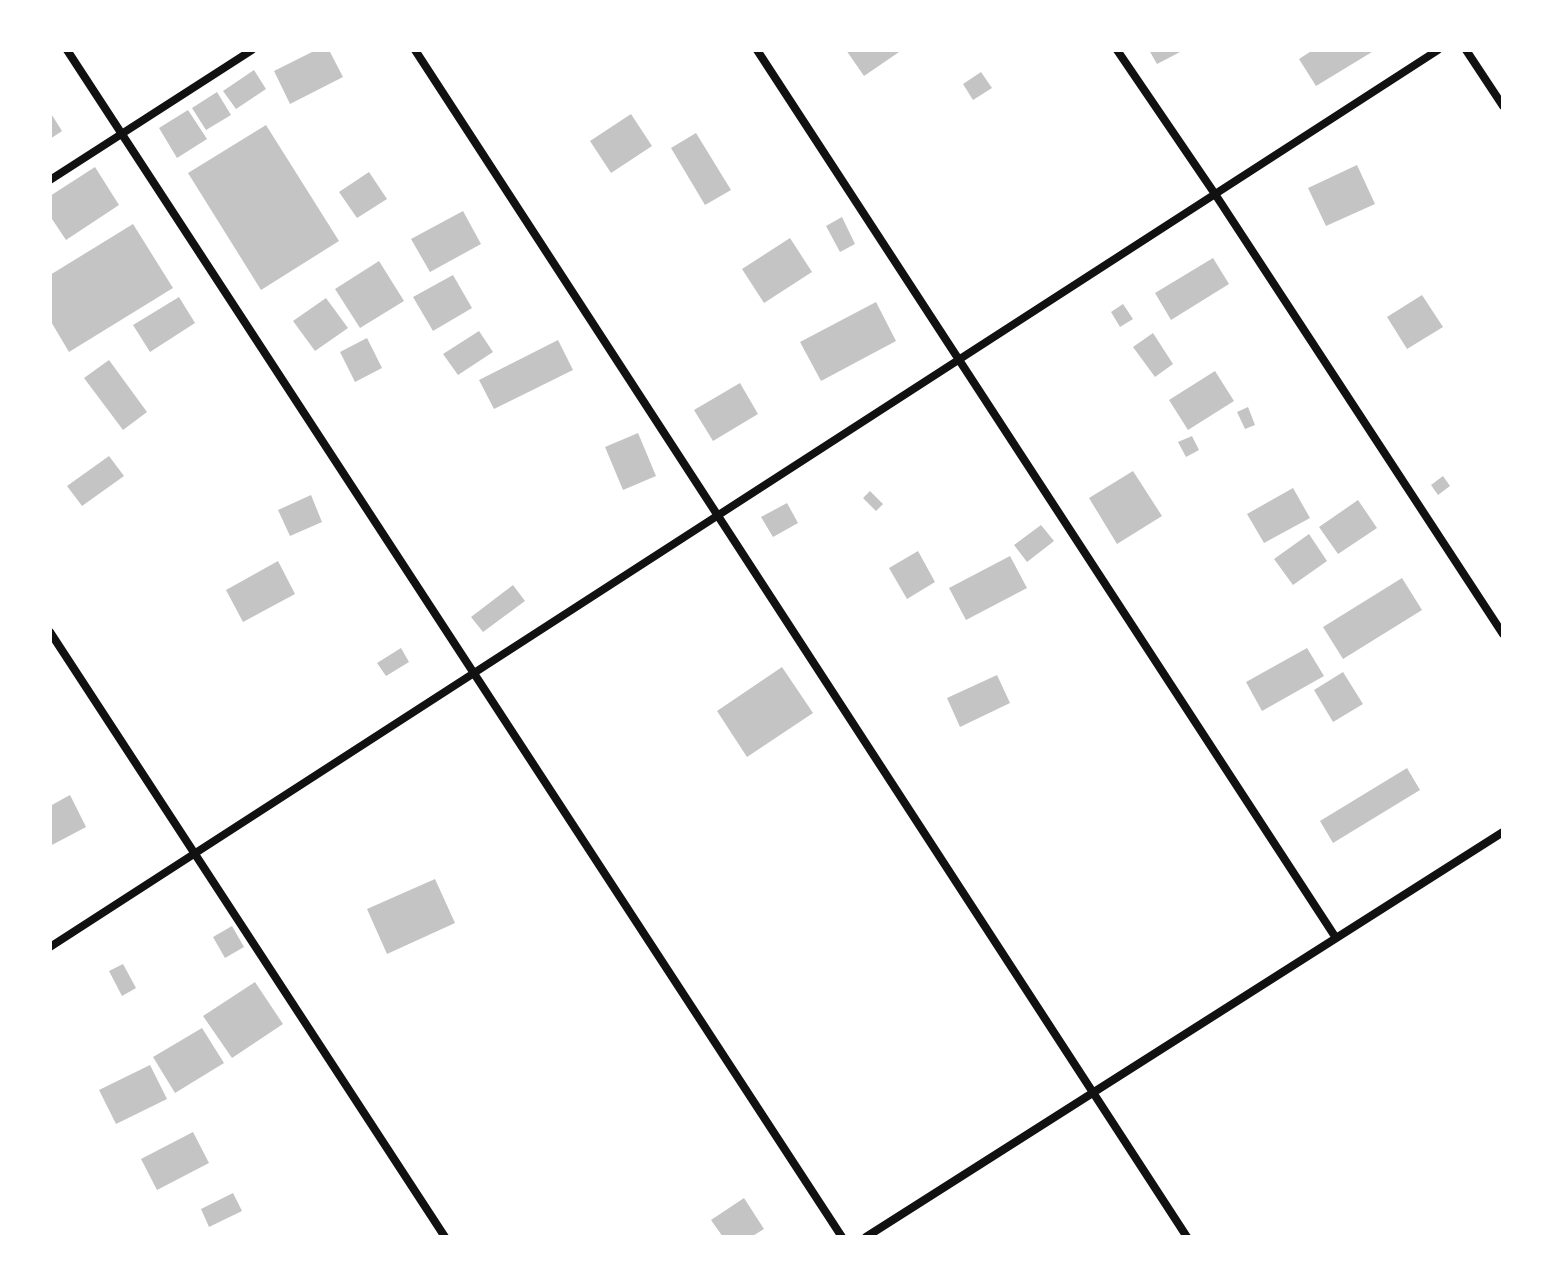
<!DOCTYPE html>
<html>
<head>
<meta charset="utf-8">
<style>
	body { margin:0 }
	#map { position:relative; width:1553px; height:1287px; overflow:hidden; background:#fff; font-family:"Source Serif 4",serif }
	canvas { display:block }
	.frame { position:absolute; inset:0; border:52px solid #fff; pointer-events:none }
</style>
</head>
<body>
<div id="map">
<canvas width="1553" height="1287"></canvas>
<div class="frame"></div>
</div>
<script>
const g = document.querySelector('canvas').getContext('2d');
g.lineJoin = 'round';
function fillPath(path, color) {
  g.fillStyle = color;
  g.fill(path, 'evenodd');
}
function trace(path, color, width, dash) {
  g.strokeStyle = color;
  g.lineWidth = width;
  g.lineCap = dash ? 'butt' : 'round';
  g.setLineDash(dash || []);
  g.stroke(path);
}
const building = new Path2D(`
	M 316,50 L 329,50 L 343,77 L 290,104 L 274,71 Z
	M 846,50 L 902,50 L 864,76 Z
	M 1149,50 L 1184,50 L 1157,64 Z
	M 1313,50 L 1371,50 L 1372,52 L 1316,86 L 1299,59 Z
	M 254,70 L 266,89 L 236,109 L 223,91 Z
	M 981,72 L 992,88 L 973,100 L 963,84 Z
	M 217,92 L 231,115 L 206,130 L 192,108 Z
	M 188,110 L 207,139 L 177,158 L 159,128 Z
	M 50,112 L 62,131 L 50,139 Z
	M 631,114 L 652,146 L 611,173 L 590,141 Z
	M 266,125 L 339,241 L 261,290 L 188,173 Z
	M 696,133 L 731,190 L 705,205 L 671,148 Z
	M 1357,165 L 1375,204 L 1326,226 L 1308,188 Z
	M 95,167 L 119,205 L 66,240 L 50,216 L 50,196 Z
	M 369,172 L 387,199 L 357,218 L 339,192 Z
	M 463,211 L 481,244 L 430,272 L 411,239 Z
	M 842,217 L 855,244 L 840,252 L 826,226 Z
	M 133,224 L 173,288 L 69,352 L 50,320 L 50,275 Z
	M 790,238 L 812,272 L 764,303 L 742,269 Z
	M 1213,258 L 1229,284 L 1171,320 L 1155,293 Z
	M 379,261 L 404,301 L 360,328 L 335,289 Z
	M 453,275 L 472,308 L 433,331 L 413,297 Z
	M 1422,295 L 1443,327 L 1407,349 L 1387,317 Z
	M 179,297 L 195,323 L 150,352 L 133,325 Z
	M 326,298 L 348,328 L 315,351 L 293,321 Z
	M 876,302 L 896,341 L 821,381 L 800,342 Z
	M 1123,304 L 1133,319 L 1120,327 L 1111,312 Z
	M 479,331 L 493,352 L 458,375 L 443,354 Z
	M 1153,333 L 1173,364 L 1155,377 L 1133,347 Z
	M 367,338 L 382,368 L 355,382 L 340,352 Z
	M 558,340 L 573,370 L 494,409 L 479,380 Z
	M 109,360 L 147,412 L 123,430 L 84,378 Z
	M 1215,371 L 1234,401 L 1188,430 L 1169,400 Z
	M 740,383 L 758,414 L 713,441 L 694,410 Z
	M 1248,407 L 1255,425 L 1245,429 L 1237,412 Z
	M 638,433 L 656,476 L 623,490 L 605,447 Z
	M 1192,436 L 1199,450 L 1186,457 L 1178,442 Z
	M 109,456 L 124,476 L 82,506 L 67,486 Z
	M 1133,471 L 1162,516 L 1117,544 L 1089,498 Z
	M 1443,476 L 1450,486 L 1438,495 L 1431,485 Z
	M 1293,488 L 1310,518 L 1264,543 L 1247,514 Z
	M 870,491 L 883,504 L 876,511 L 863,498 Z
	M 311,495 L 322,522 L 290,536 L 278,510 Z
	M 1358,500 L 1377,528 L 1338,554 L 1319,527 Z
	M 787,503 L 798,523 L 773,537 L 761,517 Z
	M 1041,525 L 1054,541 L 1027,562 L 1014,545 Z
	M 1309,534 L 1327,561 L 1293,585 L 1274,559 Z
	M 918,551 L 935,582 L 907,599 L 889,568 Z
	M 1010,556 L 1027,588 L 966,620 L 949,588 Z
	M 278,561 L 295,594 L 243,622 L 226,590 Z
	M 1402,578 L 1422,610 L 1343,659 L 1323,627 Z
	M 513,585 L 525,601 L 483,632 L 471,617 Z
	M 401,648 L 409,662 L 386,676 L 377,663 Z
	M 1307,648 L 1324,676 L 1262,711 L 1246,682 Z
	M 782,667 L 813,713 L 747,757 L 717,711 Z
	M 1343,672 L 1363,704 L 1333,722 L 1314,690 Z
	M 997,675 L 1010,703 L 960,727 L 947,698 Z
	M 1407,768 L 1420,790 L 1333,843 L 1320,821 Z
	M 70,795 L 86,827 L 50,846 L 50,806 Z
	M 435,879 L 455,923 L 387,954 L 367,909 Z
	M 232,926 L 244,947 L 225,958 L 213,937 Z
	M 123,964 L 136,988 L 122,996 L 109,971 Z
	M 255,982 L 283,1024 L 232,1058 L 203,1016 Z
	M 202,1028 L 224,1063 L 175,1093 L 153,1057 Z
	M 150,1065 L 167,1099 L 116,1124 L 99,1090 Z
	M 193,1132 L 209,1163 L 157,1190 L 141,1159 Z
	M 233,1193 L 242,1211 L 209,1227 L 201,1209 Z
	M 744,1198 L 764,1229 L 751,1237 L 723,1237 L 711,1220 Z`);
const minor = new Path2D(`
	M 67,50 L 842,1237
	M 415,50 L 1187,1237
	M 757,50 L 1336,938
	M 1117,50 L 1215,194 L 1503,634
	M 1466,50 L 1503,106
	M 50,180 L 252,50
	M 50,632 L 445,1237
	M 50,947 L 1438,50
	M 866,1237 L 1503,832`);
fillPath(building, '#c4c4c4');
trace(minor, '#111', 8);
</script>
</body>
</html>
